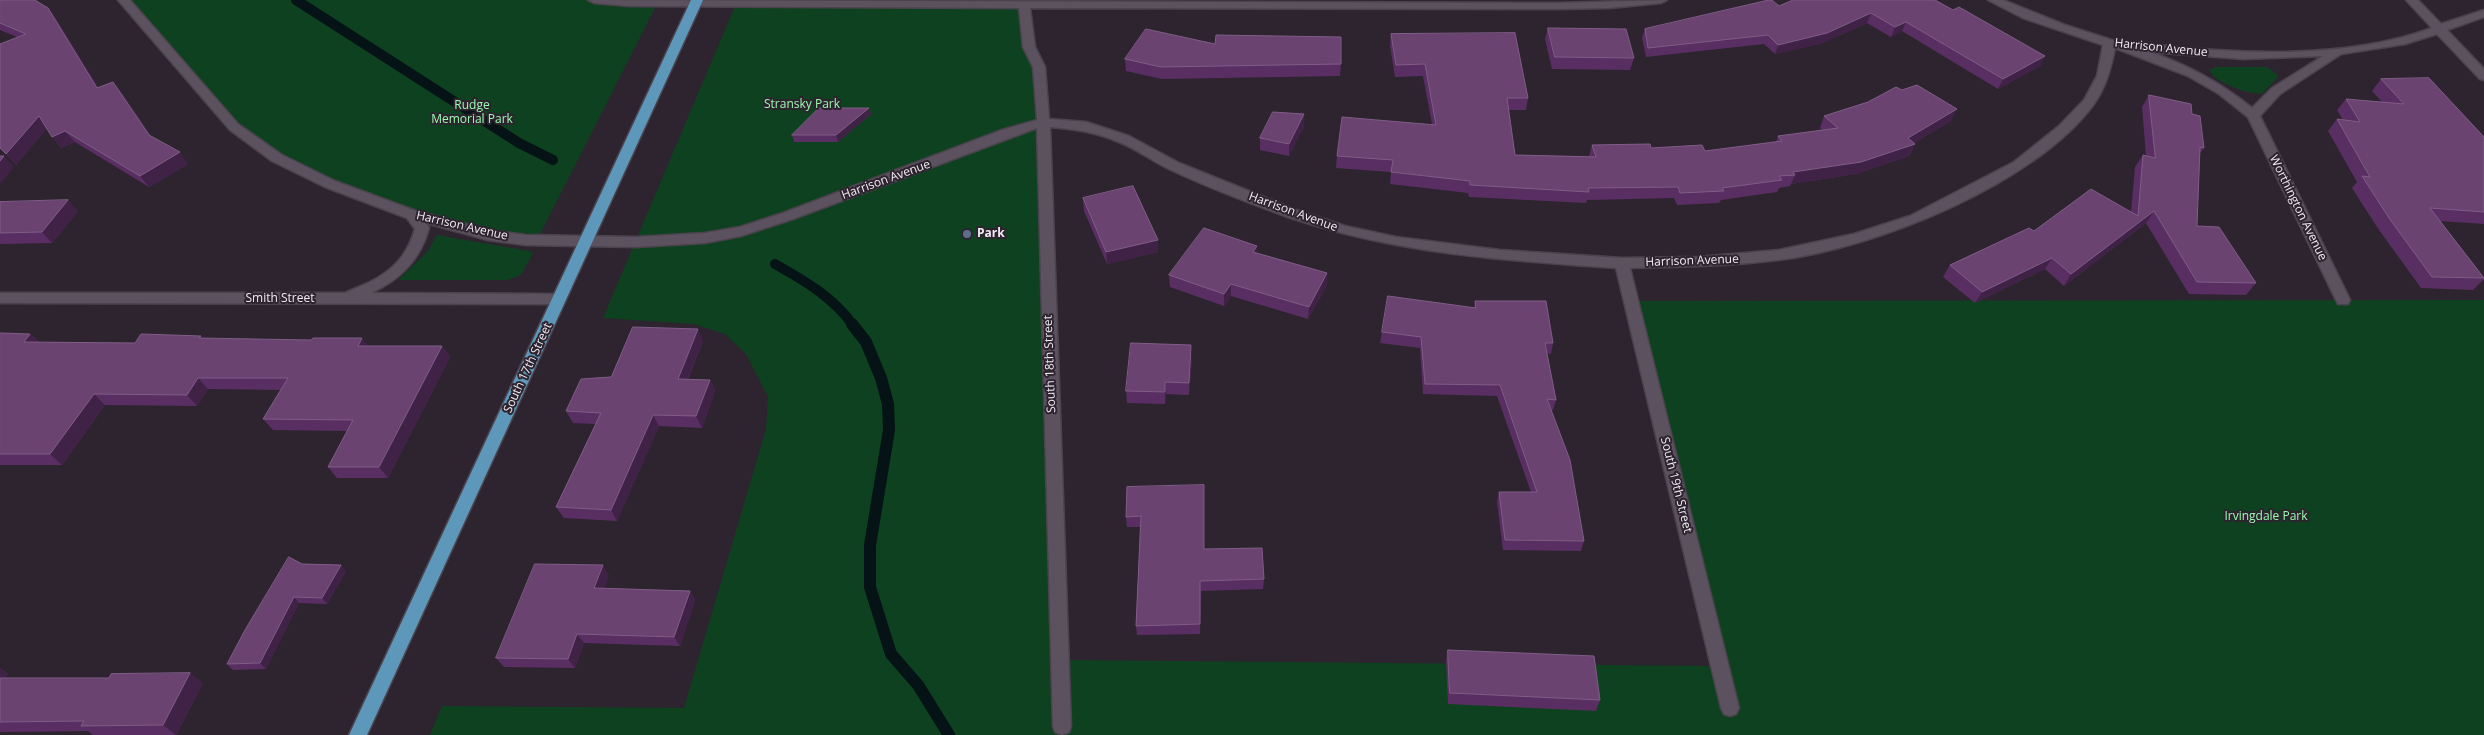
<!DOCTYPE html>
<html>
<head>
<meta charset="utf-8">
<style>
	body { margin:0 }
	canvas { display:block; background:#2d242f }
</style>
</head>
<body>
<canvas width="2484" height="735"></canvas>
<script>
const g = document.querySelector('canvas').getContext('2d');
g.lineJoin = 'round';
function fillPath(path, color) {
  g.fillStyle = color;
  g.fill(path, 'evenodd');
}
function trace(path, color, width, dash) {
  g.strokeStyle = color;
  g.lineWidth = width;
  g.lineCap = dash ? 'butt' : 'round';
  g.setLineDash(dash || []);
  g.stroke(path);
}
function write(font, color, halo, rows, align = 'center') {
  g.font = font + ' "Open Sans",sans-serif';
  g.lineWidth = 4;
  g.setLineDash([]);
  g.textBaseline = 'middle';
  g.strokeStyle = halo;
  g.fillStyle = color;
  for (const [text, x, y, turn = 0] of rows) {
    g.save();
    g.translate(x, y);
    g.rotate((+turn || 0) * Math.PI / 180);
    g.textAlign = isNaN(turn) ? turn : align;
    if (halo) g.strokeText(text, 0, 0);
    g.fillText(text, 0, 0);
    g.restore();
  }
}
const green = new Path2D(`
	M 124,0 L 594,0 L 657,4 L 537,240 L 488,235 L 330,184 L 234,127 Z
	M 736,4 L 1024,4 L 1039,67 L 1060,660 L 1720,666 L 1631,301 L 2484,300 L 2484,735 L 430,735 L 442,706 L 684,708 L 766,429 L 768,397 L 746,354 L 725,334 L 694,324 L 603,318 Z
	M 2216,67 L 2267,67 L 2279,76 L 2263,93 C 2250,96 2214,82 2209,70 Z
	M 437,235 L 529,251 L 533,253 L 521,275 L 507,280 L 398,280 L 428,251 Z`);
const streamFar1 = new Path2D(`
	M 296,0 L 519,143 L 553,160
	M 775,264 C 805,281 833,297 853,325`);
const stream = new Path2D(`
	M 852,324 L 866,342 L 881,378 L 888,404 L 889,430 L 870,545 L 870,587 L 891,654 L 918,685 L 949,735`);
const minor = new Path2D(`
	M 118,0 L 130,0 L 238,124 L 282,155 L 335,181 L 416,211 L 488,230 L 526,235 L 636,237 L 705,233 L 740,227 L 783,213 L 1002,130 L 1037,120 L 1033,67 L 1023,47 L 1019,8 L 629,6 L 594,3 L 588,0 L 1558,3 L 1667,0 L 1661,3 L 1609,8 L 1558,9 L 1030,8 L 1035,47 L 1045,67 L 1049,119 L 1086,122 L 1129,136 L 1179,163 L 1296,210 L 1345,226 L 1396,237 L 1500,250 L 1622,258 L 1699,257 L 1779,250 L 1854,234 L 1910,216 L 2014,162 L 2059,126 L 2084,100 L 2097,76 L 2103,45 L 2023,18 L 1988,0 L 2003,0 L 2065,25 L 2143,50 L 2144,45 L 2148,44 C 2238,54 2346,60 2432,28 L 2406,0 L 2418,0 L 2441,24 L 2484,10 L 2484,17 L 2447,30 L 2484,69 L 2484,80 L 2480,79 L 2437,34 L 2405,44 L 2341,54 L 2280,94 L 2260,116 L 2350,300 L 2348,304 L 2338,304 L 2336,300 L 2248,117 L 2219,94 L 2188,76 L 2115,48 C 2111,68 2106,87 2094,104 C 2034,185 1875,248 1778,260 C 1729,266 1679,267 1630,268 L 1739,708 L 1736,714 L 1730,716 L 1724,714 L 1721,708 L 1616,268 C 1502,260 1398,254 1288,217 C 1249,203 1207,187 1169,169 C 1152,161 1137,149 1119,142 C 1096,132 1074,129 1050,127 L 1071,726 L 1069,732 L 1062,735 L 1055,732 L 1053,726 L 1037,128 L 793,219 L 741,236 L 705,243 L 636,247 L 526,245 L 488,240 L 426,223 L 429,228 C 420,260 401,279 371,293 L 559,294 L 564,295 L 566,299 L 564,303 L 559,304 L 0,303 L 0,293 L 345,293 C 353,289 362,286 370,282 C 394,270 408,254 415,229 L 407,218 L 325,187 L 272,161 L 230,130 ZM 2150,52 L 2244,59 L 2323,56 L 2272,88 L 2252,108 C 2221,83 2188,65 2150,52 Z`);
const major = new Path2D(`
	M 691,0 L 703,0 L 367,735 L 349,735 Z`);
const wall = new Path2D(`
	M 0,0 L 48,8 L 56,19 L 98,87 L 122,93 L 151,136 L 188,164 L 149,187 L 75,142 L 61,148 L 47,128 L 16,165 L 0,148 L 17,37 L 0,30 Z
	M 1779,6 L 1953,10 L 2045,56 L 2040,66 L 1998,89 L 1902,31 L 1891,37 L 1867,23 L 1823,43 L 1775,54 L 1764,44 L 1646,57 L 1642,38 L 1645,29 Z
	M 1548,28 L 1634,58 L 1630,70 L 1552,69 L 1545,39 Z
	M 1391,34 L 1528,98 L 1526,110 L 1509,110 L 1515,155 L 1589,156 L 1592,145 L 1651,148 L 1705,151 L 1776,142 L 1778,136 L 1822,130 L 1820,128 L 1824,116 L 1951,121 L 1914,143 L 1915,144 L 1909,156 L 1856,174 L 1791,184 L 1790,186 L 1779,188 L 1777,192 L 1721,200 L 1719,203 L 1677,205 L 1674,198 L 1587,200 L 1586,203 L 1469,197 L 1468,193 L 1390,184 L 1391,172 L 1336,168 L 1337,156 L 1432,124 L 1423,76 L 1395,77 L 1390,46 Z
	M 1215,44 L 1341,64 L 1340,76 L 1162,79 L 1126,71 L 1125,59 Z
	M 2381,79 L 2484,137 L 2484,224 L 2440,221 L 2484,279 L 2473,290 L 2421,288 L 2379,230 L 2352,188 L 2357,182 L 2328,131 L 2337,119 L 2343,120 L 2337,110 L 2346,99 L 2382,102 L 2372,91 Z
	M 2149,95 L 2192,114 L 2204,148 L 2200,153 L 2197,226 L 2256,283 L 2246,295 L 2189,294 L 2146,223 L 2064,286 L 2045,269 L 1975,303 L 1943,277 L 1950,265 L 2034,231 L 2131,212 L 2135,167 L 2143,155 L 2146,156 L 2142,107 Z
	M 869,108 L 871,114 L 838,142 L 794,142 L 792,135 Z
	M 1304,114 L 1304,126 L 1289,156 L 1260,150 L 1260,138 Z
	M 1083,198 L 1158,240 L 1158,252 L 1107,264 L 1084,211 Z
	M 0,202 L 78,211 L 52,243 L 0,244 Z
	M 1257,246 L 1257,253 L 1327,273 L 1327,285 L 1308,319 L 1231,296 L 1224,306 L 1170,287 L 1169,275 Z
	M 1475,301 L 1553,343 L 1551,354 L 1547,353 L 1556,400 L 1553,410 L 1551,410 L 1584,541 L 1581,551 L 1503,550 L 1497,502 L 1499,492 L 1531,492 L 1497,396 L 1423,394 L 1420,348 L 1380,343 L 1382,332 L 1474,308 Z
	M 0,333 L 30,334 L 39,342 L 135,343 L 203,338 L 368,346 L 442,346 L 450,357 L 388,478 L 337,478 L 328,467 L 347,431 L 273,430 L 263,419 L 281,390 L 208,389 L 197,406 L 105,405 L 62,465 L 0,465 Z
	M 703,341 L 688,379 L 710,380 L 715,391 L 702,428 L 659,426 L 617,521 L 564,518 L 556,507 L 596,424 L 573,423 L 566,411 L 611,377 Z
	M 1192,357 L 1189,395 L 1166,394 L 1165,404 L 1127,403 L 1126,391 Z
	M 1127,487 L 1205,549 L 1264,579 L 1263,589 L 1201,591 L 1200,634 L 1137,635 L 1136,626 L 1140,527 L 1127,527 L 1126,517 Z
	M 302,564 L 346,571 L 327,604 L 299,603 L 266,669 L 233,670 L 227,664 Z
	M 609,575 L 604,588 L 690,591 L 695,600 L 680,646 L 584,643 L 575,668 L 504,667 L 496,658 Z
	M 1448,650 L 1600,700 L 1596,711 L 1448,704 L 1446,661 Z
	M 0,668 L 8,674 L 5,678 L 203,683 L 176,735 L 93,735 L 88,731 L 0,732 Z`);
const shadedWall = new Path2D(`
	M 48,8 L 56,19 L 105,99 L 97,88 Z
	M 1871,13 L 1867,23 L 1823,43 L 1775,54 L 1778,45 Z
	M 1906,22 L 1902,31 L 1891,37 L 1895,27 Z
	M 2045,56 L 2040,66 L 1998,89 L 2003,79 Z
	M 113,82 L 122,93 L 157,146 L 149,135 Z
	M 869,108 L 871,114 L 838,142 L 836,135 Z
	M 1957,109 L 1951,121 L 1908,147 L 1915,144 L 1909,156 L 1856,174 L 1791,184 L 1795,175 L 1793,172 L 1908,138 Z
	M 1304,114 L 1304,126 L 1289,156 L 1289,144 Z
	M 39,116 L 48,127 L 16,165 L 6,154 Z
	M 65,131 L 75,142 L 61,148 L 52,137 Z
	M 180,152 L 188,164 L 149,187 L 140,176 Z
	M 4,156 L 14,167 L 0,184 L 0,161 Z
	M 68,200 L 78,211 L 52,243 L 42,232 Z
	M 2154,211 L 2146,223 L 2064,286 L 2071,274 Z
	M 1158,240 L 1158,252 L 1107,264 L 1106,252 Z
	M 1257,246 L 1257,258 L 1253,252 Z
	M 2052,258 L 2045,269 L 1975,303 L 1982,292 Z
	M 1327,273 L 1327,285 L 1308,319 L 1309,307 Z
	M 1231,284 L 1231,296 L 1224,306 L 1224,294 Z
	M 698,329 L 703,341 L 683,390 L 678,379 Z
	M 30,334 L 42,345 L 24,342 Z
	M 362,338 L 370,349 L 358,346 Z
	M 1191,345 L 1192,357 L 1189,395 L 1189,383 Z
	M 442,346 L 450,357 L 388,478 L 379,467 Z
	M 198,378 L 208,389 L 197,406 L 187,395 Z
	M 710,380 L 715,391 L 702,428 L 696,416 Z
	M 1165,382 L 1166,394 L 1165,404 Z
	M 94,394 L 105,405 L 62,465 L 50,454 Z
	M 653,415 L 659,426 L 617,521 L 611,510 Z
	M 341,565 L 346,571 L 327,604 L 322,598 Z
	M 603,565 L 609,575 L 601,598 L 594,588 Z
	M 690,591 L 695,600 L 680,646 L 674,637 Z
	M 294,597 L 299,603 L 266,669 L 260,663 Z
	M 577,634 L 584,643 L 575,668 L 568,659 Z
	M 0,668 L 8,674 L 0,686 Z
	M 190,673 L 203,683 L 176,735 L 163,725 Z`);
const building = new Path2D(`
	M 0,0 L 35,0 L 48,8 L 97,88 L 113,82 L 149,135 L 180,152 L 140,176 L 65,131 L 52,137 L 39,116 L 6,154 L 0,148 L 0,44 L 26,34 L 0,23 Z
	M 1769,0 L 1772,0 L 1779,6 L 1793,0 L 1935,0 L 1953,10 L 1959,7 L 2045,56 L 2003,79 L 1906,22 L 1895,27 L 1871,13 L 1827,33 L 1778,45 L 1768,35 L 1648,48 L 1645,29 Z
	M 1548,28 L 1626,29 L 1634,58 L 1555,57 Z
	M 1146,29 L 1215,44 L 1216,35 L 1341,37 L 1341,64 L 1161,67 L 1125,59 Z
	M 1515,33 L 1528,98 L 1507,98 L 1515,155 L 1596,157 L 1592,145 L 1650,144 L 1651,148 L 1702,145 L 1705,151 L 1782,141 L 1778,136 L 1838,128 L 1824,116 L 1868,102 L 1896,87 L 1902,90 L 1917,85 L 1957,109 L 1908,138 L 1915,144 L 1861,162 L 1793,172 L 1795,175 L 1779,176 L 1782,180 L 1722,188 L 1724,191 L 1680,193 L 1678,187 L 1588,188 L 1589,192 L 1470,185 L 1470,181 L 1391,172 L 1393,160 L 1337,156 L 1342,117 L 1436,125 L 1425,64 L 1396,65 L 1391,34 Z
	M 2429,78 L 2484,137 L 2484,212 L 2430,208 L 2484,278 L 2432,277 L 2389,218 L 2362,176 L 2370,177 L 2337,119 L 2360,122 L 2346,99 L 2404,104 L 2381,79 Z
	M 2149,95 L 2191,104 L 2192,114 L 2200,116 L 2204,148 L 2200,147 L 2197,226 L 2219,227 L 2256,283 L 2197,282 L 2154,211 L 2071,274 L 2052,258 L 1982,292 L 1950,265 L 2029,228 L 2034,231 L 2091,189 L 2138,216 L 2143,155 L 2155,158 Z
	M 819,108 L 869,108 L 836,135 L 792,135 Z
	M 1273,112 L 1304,114 L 1289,144 L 1260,138 Z
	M 0,156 L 4,156 L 0,161 Z
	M 1133,186 L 1158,240 L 1106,252 L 1083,198 Z
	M 68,200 L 42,232 L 0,233 L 0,202 Z
	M 1204,228 L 1257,246 L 1253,252 L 1327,273 L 1309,307 L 1231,284 L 1224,294 L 1169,275 Z
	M 1388,296 L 1476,308 L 1475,301 L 1546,301 L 1553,343 L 1545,343 L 1556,400 L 1547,399 L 1570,460 L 1584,541 L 1505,540 L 1499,492 L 1537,492 L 1500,385 L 1425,384 L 1421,337 L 1382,332 Z
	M 633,327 L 698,329 L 678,379 L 710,380 L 696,416 L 653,415 L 611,510 L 556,507 L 601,413 L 566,411 L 581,379 L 611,377 Z
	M 0,333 L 30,334 L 24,342 L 135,343 L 141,334 L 201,336 L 199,338 L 311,340 L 313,338 L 362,338 L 358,346 L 442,346 L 379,467 L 328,467 L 353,420 L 263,419 L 288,378 L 198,378 L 187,395 L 94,394 L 50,454 L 0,454 Z
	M 1131,343 L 1191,345 L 1189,383 L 1165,382 L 1165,392 L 1126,391 Z
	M 1204,485 L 1204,549 L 1262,548 L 1264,579 L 1200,581 L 1200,624 L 1136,626 L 1141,516 L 1126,517 L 1127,487 Z
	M 289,557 L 302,564 L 341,565 L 322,598 L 294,597 L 260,663 L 227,664 L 245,630 Z
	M 535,564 L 603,565 L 594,588 L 690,591 L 674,637 L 577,634 L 568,659 L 496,658 Z
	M 1448,650 L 1594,656 L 1600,700 L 1450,693 Z
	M 190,673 L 163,725 L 81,726 L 84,721 L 0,722 L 0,678 L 109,678 L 111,674 Z`);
const markers = [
	[967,234,5,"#5c6f8a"]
];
const streetNames = [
	["Harrison Avenue",2161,48,6],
	["Harrison Avenue",886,180,-20],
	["Worthington Avenue",2298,208,64],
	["Harrison Avenue",1293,212,20],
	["Harrison Avenue",462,226,13],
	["Harrison Avenue",1692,261,-2],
	["Smith Street",280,299],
	["South 18th Street",1050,364,-92],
	["South 17th Street",528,368,-65],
	["South 19th Street",1676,485,76]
];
const parkNames = [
	["Stransky Park",802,105],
	["Rudge",472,106],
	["Memorial Park",472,120],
	["Irvingdale Park",2266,517]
];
const poiNames = [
	["Park",977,234]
];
fillPath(green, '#0e411f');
trace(streamFar1, '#051216', 10);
trace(stream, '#051216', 12);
trace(minor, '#4a424c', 3);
trace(major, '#4a424c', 3);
fillPath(minor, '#5c525f');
fillPath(major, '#5d98bb');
fillPath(wall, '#592e62');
fillPath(shadedWall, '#412247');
fillPath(building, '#6a4371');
trace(building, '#7f5d86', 1);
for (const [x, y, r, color] of markers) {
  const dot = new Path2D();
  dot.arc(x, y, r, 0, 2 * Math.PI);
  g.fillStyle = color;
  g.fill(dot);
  trace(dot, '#2d242f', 2);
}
write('12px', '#f1ebf2', '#2d242f', streetNames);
write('12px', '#99f9af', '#2d242f', parkNames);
write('bold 12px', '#f1ebf2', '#2d242f', poiNames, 'left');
</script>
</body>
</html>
